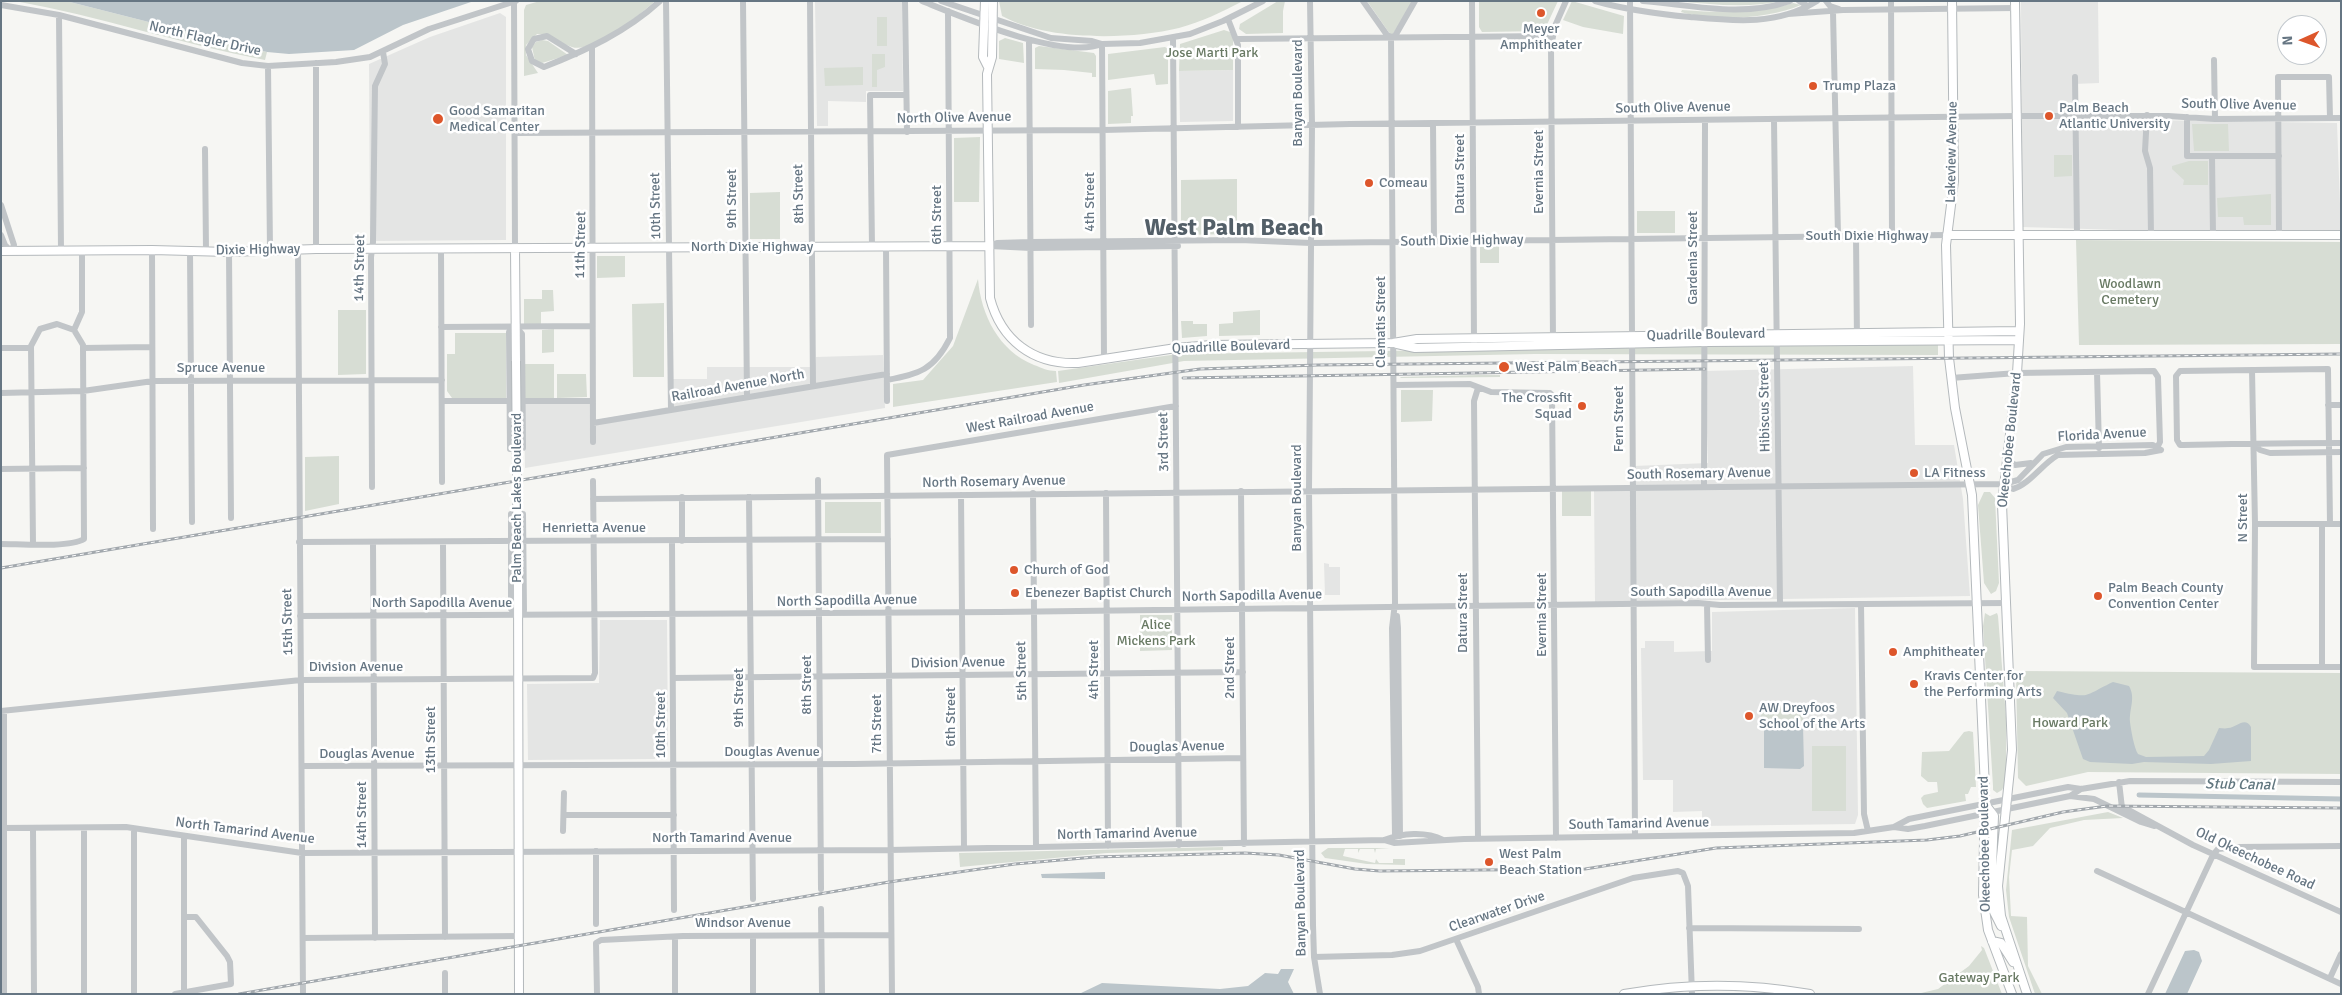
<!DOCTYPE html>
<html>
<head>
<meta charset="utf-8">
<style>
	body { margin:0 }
	#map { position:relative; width:2342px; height:995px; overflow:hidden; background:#f6f6f3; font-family:Signika,sans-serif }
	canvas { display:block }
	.frame { position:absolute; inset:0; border:2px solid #667683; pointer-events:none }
	.north { position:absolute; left:2277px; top:15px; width:50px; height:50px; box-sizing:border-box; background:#fff; border:1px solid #c2c8cd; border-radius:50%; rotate:268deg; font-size:14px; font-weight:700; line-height:20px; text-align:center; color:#667683 }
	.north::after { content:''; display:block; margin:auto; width:18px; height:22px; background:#dd562b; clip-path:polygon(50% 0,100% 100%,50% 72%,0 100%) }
</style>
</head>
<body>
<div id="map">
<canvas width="2342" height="995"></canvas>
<div class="frame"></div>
<div class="north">N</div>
</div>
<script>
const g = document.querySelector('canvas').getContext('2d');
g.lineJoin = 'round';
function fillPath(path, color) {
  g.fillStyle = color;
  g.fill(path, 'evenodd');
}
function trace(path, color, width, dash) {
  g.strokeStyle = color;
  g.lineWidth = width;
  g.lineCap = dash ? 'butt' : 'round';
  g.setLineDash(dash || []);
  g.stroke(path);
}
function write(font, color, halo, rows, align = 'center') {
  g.font = font + ' Signika,sans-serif';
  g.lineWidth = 5;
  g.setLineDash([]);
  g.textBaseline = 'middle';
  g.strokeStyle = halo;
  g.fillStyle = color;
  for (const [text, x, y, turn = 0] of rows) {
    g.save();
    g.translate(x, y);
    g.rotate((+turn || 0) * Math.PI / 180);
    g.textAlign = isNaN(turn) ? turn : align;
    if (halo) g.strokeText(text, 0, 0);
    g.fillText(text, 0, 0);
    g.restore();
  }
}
const built = new Path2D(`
	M 815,1 L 902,1 L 903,91 L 866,91 L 866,102 L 828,101 L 828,126 L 817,126 Z
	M 2021,1 L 2098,1 L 2099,83 L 2074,84 L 2074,113 L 2080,119 L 2337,123 L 2341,231 L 2153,231 L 2022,227 Z
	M 500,13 L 506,17 L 506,240 L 370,241 L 369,64 L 430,37 Z
	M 1233,70 L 1233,121 L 1180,122 L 1179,71 Z
	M 883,355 L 885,408 L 525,468 L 524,404 L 596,403 L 596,420 L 674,406 L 673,379 L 707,379 L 707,367 L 815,367 L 816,357 Z
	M 1913,366 L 1915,445 L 1954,445 L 1963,499 L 1970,596 L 1595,602 L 1594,489 L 1635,489 L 1634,466 L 1708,463 L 1705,371 Z
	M 1324,563 L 1329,564 L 1329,567 L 1340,567 L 1340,595 L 1325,595 Z
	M 1855,608 L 1858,815 L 1855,824 L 1702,826 L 1702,811 L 1673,812 L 1673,780 L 1643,780 L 1641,648 L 1645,648 L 1645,641 L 1674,641 L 1674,652 L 1712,651 L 1712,612 Z
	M 600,620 L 667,620 L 668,747 L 655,747 L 655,759 L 528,760 L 527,684 L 599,683 Z`);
const green = new Path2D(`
	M 15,1 L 66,1 L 267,52 L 265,60 C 181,44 99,16 15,1 Z
	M 540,1 L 655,1 C 640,15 592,54 572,47 C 557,42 555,34 537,34 L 526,45 L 526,55 L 538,73 L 524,76 L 524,10 L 526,5 Z
	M 999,1 L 1243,1 C 1222,12 1201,22 1179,28 C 1129,40 1048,41 1002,16 Z
	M 1278,1 L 1285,1 L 1283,11 L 1283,33 L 1246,34 L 1239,29 L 1240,24 Z
	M 1367,1 L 1413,1 L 1393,34 L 1390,34 Z
	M 1479,1 L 1558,1 L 1544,31 L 1482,32 L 1479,27 Z
	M 1572,1 L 1624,16 L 1623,34 L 1583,27 L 1563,20 Z
	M 1675,1 L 1782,1 C 1746,9 1711,4 1675,1 Z
	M 1793,3 L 1801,5 C 1769,19 1714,22 1681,12 L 1682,10 C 1720,13 1757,14 1793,3 Z
	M 877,17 L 887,17 L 887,46 L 877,46 Z
	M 1224,30 L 1230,32 L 1233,38 L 1233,70 L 1179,71 L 1180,44 Z
	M 1005,38 L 1023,43 L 1024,63 L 999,59 L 999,41 Z
	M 542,40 L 548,41 L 568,55 L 542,63 L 535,61 L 532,47 L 536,42 Z
	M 1039,46 L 1094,53 L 1096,56 L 1096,77 L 1092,77 L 1092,73 L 1064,70 L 1035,69 L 1035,48 Z
	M 1165,47 L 1168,49 L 1168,84 L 1156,85 L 1154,74 L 1108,80 L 1108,54 Z
	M 872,54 L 885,54 L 885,67 L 877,70 L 877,87 L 872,87 Z
	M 863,67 L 863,85 L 825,86 L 824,68 Z
	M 1131,88 L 1133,116 L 1131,116 L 1131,123 L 1108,124 L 1108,91 Z
	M 2192,124 L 2228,124 L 2229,151 L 2194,151 Z
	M 980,137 L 979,202 L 954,202 L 954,138 Z
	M 2054,155 L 2072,155 L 2072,176 L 2054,177 Z
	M 2189,161 L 2208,161 L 2208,185 L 2183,185 L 2184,180 L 2172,169 L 2172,166 Z
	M 1237,179 L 1237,234 L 1181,235 L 1181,180 Z
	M 780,192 L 780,239 L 750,239 L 750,193 Z
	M 2271,194 L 2271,225 L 2244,225 L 2243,217 L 2218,217 L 2217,198 Z
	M 1637,211 L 1675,211 L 1675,233 L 1637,233 Z
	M 2076,240 L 2341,242 L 2341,344 L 2079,345 Z
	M 1499,246 L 1499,263 L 1480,263 L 1480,247 Z
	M 597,256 L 625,256 L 625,277 L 597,278 Z
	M 978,279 C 981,315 999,351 1034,365 C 1042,368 1048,371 1056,371 L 1057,382 L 893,407 L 893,384 L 923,380 L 953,346 Z
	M 542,290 L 553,290 L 554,311 L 541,312 L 541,324 L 524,324 L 524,299 L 542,299 Z
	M 664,303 L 664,377 L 633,377 L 632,304 Z
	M 338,310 L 366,310 L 366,374 L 338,375 Z
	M 1260,310 L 1260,335 L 1219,336 L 1219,324 L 1233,323 L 1233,312 Z
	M 1181,321 L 1193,321 L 1193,324 L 1207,324 L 1207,336 L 1182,338 Z
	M 554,329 L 554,352 L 542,353 L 542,330 Z
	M 455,333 L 506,333 L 506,398 L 452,398 L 447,391 L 447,354 L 455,354 Z
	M 1938,336 L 1938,355 L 1535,354 L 1184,361 L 1059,383 L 1058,371 L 1178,354 L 1865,344 L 1872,337 Z
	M 525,364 L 554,364 L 554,398 L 525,398 Z
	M 557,374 L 586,374 L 587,397 L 557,398 Z
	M 1479,375 L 1500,375 L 1500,377 L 1400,378 L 1401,377 Z
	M 1401,390 L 1433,390 L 1432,421 L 1401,422 Z
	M 339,456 L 339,504 L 305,511 L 305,457 Z
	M 1562,491 L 1591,491 L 1591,516 L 1562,516 Z
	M 1984,492 L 1990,492 L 1995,498 L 1999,583 L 1996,591 L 1991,594 L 1984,583 L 1978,505 Z
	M 825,502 L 881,502 L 881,533 L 825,533 Z
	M 1985,613 L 1990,616 L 1997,613 L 1998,616 L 2006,717 L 2006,782 L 2002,790 L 1997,793 L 1993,790 L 1993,786 L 1983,626 Z
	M 1140,615 L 1172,615 L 1172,650 L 1140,651 Z
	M 2019,671 L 2341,673 L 2341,774 L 2088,772 L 2026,786 L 2018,778 L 2016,674 Z
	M 1803,705 L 1803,721 L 1761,722 L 1761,706 Z
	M 1969,731 L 1973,732 L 1976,787 L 1971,787 L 1968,794 L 1965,794 L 1966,801 L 1927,808 L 1923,804 L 1921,798 L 1924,795 L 1938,792 L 1937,782 L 1928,782 L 1921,776 L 1922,752 L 1949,751 L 1964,732 Z
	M 1812,746 L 1846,746 L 1846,811 L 1812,811 Z
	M 2108,812 L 2123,818 L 2084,820 L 2050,828 L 2033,846 L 2012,850 L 2009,877 L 2011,916 L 2027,917 L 2028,966 L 2042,994 L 2035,994 L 2009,917 L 2006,890 L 2012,830 Z
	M 1223,847 L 1223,850 L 1107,853 L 960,867 L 959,853 Z
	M 1328,848 L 1390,848 L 1376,849 L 1375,853 L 1374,849 L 1360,849 L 1358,853 L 1358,849 L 1345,849 L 1343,856 L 1375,863 L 1376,859 L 1379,863 L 1393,863 L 1393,859 L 1405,859 L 1405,865 L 1367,864 L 1325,858 L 1321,853 Z
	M 1981,946 L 1984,948 L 2002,994 L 1917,994 L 1938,989 L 1969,966 L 1982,950 Z`);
const water = new Path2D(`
	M 66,1 L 474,1 L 403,25 L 354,50 L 289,54 L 267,52 Z
	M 2113,682 L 2129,686 C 2136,698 2129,709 2130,722 C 2131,730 2134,748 2138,754 L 2146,757 L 2204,756 L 2209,750 L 2219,728 C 2222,728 2225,729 2228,728 C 2237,727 2245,716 2251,727 L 2251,761 L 2211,764 L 2144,762 L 2132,764 L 2090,762 L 2083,759 L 2067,713 L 2053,698 L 2057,691 C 2091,699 2083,696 2113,682 Z
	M 1764,725 L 1803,725 L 1804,766 L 1800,769 L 1764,768 Z
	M 1105,872 L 1105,879 L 1042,878 L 1041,874 Z
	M 2194,950 L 2199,952 L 2202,961 L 2187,994 L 2165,994 L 2185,951 Z
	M 1281,969 L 1294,969 L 1288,982 L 1294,994 L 1079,994 L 1102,983 L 1220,989 L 1248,986 L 1265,973 L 1278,974 Z`);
const canal = new Path2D(`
	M 2139,795 L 2341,799`);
const minor = new Path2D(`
	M 666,1 L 671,410
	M 743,1 L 747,397
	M 810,1 L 813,386
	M 905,1 L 907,132
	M 922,1 C 962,17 1062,60 1102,44
	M 941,1 L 1051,38 L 1092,41 L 1102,44 L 1140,43 L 1190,34 L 1223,21 L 1263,1
	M 1310,1 L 1312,125 L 1309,490 L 1313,925 L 1314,957 L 1320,994
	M 1363,1 L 1387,35 L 1391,37
	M 1472,1 L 1474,342
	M 1595,1 C 1627,10 1658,14 1690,17 C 1733,21 1777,26 1817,1
	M 1630,1 L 1635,836
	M 1643,1 C 1691,5 1743,18 1790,1
	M 1799,1 L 1808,6
	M 1826,1 L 1830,6 L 1839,9
	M 1891,1 L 1892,235
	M 514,2 L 515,249
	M 1,5 L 59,15 L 242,63 L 268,66 L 336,62 L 370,57 L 429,29 L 516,1
	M 1833,12 L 1838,235
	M 1788,14 L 1843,10 L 2015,8
	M 59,15 L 61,250
	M 1228,19 L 1238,45 L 1238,127
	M 1173,37 L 1179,845
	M 1391,37 L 1395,603 L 1392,628 L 1395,836
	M 1391,37 L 1395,36 L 1415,1
	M 1238,39 L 1551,36
	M 1029,40 L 1031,325
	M 1102,44 L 1104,359
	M 592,48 L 593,442
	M 576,54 L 547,36 L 534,39 L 528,49 L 532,61 L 544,67 C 587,50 626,32 660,1
	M 2214,60 L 2215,119
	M 316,63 L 316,249
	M 268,66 L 270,250
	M 2075,77 L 2077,234
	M 2147,115 L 2145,151 L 2150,168 L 2151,235
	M 2187,117 L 2187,156 L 2279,156
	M 1774,120 L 1780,604
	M 1433,123 L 1434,241
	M 515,133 L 1103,130 L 1350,124 L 2017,116 L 2168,116 L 2215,119 L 2341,118
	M 205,149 L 206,251
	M 2212,156 L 2213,235
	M 1,205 L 14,245 L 11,251 L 5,245 L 1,235
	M 1856,235 L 1857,342
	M 2279,235 L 2278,77 L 2329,77 L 2330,118
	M 989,246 L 997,243 L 1031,242 L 1240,240 L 1311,243 L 1947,235
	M 990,246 L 1031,248 L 1178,246
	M 872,247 L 870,95 L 906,95
	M 886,247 L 887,401
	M 298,249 L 303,994
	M 441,249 L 442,482
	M 152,250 L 153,529
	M 190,251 L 192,522
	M 229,252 L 231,518
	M 441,327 L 592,326
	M 516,327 L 522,334 L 523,448 L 510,449 L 509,332 Z
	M 74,330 L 82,312 L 82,250
	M 1553,342 L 1551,47 L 1555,26 L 1566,1
	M 1,348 L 31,348
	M 83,348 L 152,347
	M 2252,370 L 2255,524 L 2254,667 L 2341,667
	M 2097,372 L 2099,448
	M 1951,378 L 2017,373 L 2154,371 L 2158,377 L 2160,442 L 2158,446
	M 887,380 C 919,374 934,370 950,338 L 948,11
	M 1394,385 L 1470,384 L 1491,392 L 1550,393 L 1552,395 L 1556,838
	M 1,393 L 83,391 L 153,381 L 442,380
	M 442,401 L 593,401
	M 2328,405 L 2341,405
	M 593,423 L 887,374
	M 2254,445 L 2260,450 L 2270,453 L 2341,452
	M 2006,458 L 2015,465 L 2031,463
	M 1,469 L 84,468
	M 818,480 L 821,889
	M 2004,484 L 2013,489 C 2030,484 2042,464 2058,455 L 2145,453 L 2161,450
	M 1704,486 L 1705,120
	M 372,487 L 371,257 L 373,242 L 375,86 L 385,64 L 383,52
	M 1241,491 L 1244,844
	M 1033,493 L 1036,847
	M 1106,493 L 1108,846
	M 961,495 L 964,848
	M 749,497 L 753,899
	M 593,499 L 2004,484 L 2018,480 L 2043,454 L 2066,447 L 2153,445 L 2161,450
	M 511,514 L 523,514 L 524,610 L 517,615 L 511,609 Z
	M 2255,524 L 2341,524
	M 2330,524 L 2328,369 L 2180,371 L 2176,376 L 2177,440 L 2180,445 C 2234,444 2287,443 2341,443
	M 672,541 L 674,910
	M 682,541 L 682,497
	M 299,542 L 888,539
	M 373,542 L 375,938
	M 443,542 L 445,937
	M 1,544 C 20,544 69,548 84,539 L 83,345 L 74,330 L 57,324 L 40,329 L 31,346 L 33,544
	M 1707,604 L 1708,660
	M 1861,604 L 1864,814 L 1868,831
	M 300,616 L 1000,612 L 1698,603 L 1720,605 L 2007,603
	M 1397,616 L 1398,628 L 1400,836
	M 2322,667 L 2322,524
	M 673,678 L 1243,672
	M 1,711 L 301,680 L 593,678 L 595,673 L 593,481
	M 4,711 L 4,994
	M 302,766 L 854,764 L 1243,758
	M 2119,782 L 2122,808
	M 2070,796 L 2094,799 L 2141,822 L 2154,826
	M 2121,806 L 2193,845 L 2341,912
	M 564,815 L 674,815
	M 1894,827 L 1908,829 L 1925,826 L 2070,796 L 2081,789
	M 1,828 L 126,827 L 302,853 L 889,850 L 1384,840 C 1402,833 1426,831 1443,840
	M 33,828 L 34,994
	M 84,828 L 84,994
	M 134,829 L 134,994
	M 563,831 L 564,793
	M 184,836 L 184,992
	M 1478,839 L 1474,401 L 1478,388
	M 1384,840 L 1394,843 L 1464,839 L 1854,833 L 1894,827 L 1909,819 L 2068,787 L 2081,789 L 2130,781 L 2341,782
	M 596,851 L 596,924
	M 2097,871 L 2341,984
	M 821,909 L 822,994
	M 1689,928 L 1859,929
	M 753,936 L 753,994
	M 675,937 L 675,994
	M 303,938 L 519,936
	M 1456,939 L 1478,987 L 1479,994
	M 1314,957 L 1392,955 L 1420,951 L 1633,878 L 1678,871 L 1683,873 L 1688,886 L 1692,994
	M 445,973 L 445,994
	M 2330,978 L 2341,954
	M 175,994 L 231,984 L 230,962 L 227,956 L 196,917 L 184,917
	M 597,994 L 596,943 L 601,940 L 683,936 L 890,935
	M 892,994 L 887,455 L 1176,406
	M 2148,994 L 2213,855 L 2218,849 L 2239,847 L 2341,846`);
const major = new Path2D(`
	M 985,1 L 983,57 L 988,67
	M 993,1 L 992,57 L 987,74 L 990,298 C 1001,340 1033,365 1078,363 L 1176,348 L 1211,345 L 1393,343 L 1417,339 L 2019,331
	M 1952,1 L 1954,181 L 1946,245 L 1949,358 L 1955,408 L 1972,495 L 1985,789 L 1983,895 L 1988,930 L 2012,994
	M 2015,1 L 2020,324 L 2017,373 L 2002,504 L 2012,750 L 1998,886 L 2001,916 L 2027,994
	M 1947,235 L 2341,235
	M 515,249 L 516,361
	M 1,251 L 152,250 L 229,252 L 316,249 L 989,246
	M 1397,344 L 1415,348 L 1706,342 L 2019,340
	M 518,583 L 519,994
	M 1985,804 L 1994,816 L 1991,893 L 1994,912 L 2001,926
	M 1992,941 L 2001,943 L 2013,962
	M 1624,994 C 1686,983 1748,983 1810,994`);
const rail = new Path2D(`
	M 1183,378 L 1705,369
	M 1,568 L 1084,385 L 1200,369 L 1318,365 L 2341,354
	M 239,994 L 889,882 L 1015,864 L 1095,857 L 1245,853 L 1279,855 L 1355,869 L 1380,871 L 1585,869 L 1716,848 L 1927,840 L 1960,836 L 2063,812 L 2107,806 L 2341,808`);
const majorBridge = new Path2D(`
	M 516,361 L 518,583`);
const markers = [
	[1541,13,5,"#dd562b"],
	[1813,86,5,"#dd562b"],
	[2049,116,5,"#dd562b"],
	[438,119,6,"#dd562b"],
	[1369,183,5,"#dd562b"],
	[1504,367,6,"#dd562b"],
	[1582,406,5,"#dd562b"],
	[1914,473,5,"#dd562b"],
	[1014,570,5,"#dd562b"],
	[1015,593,5,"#dd562b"],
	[2098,596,5,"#dd562b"],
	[1893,652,5,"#dd562b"],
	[1914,684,5,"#dd562b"],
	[1749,716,5,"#dd562b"],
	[1489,862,5,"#dd562b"]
];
const poiNames = [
	["Meyer",1541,29,"center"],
	["Amphitheater",1541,45,"center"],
	["Trump Plaza",1823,86],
	["Palm Beach",2059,108],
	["Atlantic University",2059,124],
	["Good Samaritan",449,111],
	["Medical Center",449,127],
	["Comeau",1379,183],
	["West Palm Beach",1515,367],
	["The Crossfit",1572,398,"right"],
	["Squad",1572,414,"right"],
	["LA Fitness",1924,473],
	["Church of God",1024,570],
	["Palm Beach County",2108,588],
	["Convention Center",2108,604],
	["Ebenezer Baptist Church",1025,593],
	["Amphitheater",1903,652],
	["Kravis Center for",1924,676],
	["the Performing Arts",1924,692],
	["AW Dreyfoos",1759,708],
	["School of the Arts",1759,724],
	["West Palm",1499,854],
	["Beach Station",1499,870]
];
const streetNames = [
	["North Flagler Drive",205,39,13],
	["Banyan Boulevard",1298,93,-90],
	["South Olive Avenue",2239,105,1],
	["South Olive Avenue",1673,108,-1],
	["North Olive Avenue",954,118,-1],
	["Lakeview Avenue",1952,152,-89],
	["Evernia Street",1539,172,-90],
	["Datura Street",1460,174,-90],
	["8th Street",799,194,-91],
	["9th Street",732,199,-90],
	["4th Street",1090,202,-90],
	["10th Street",656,206,-91],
	["6th Street",937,215,-90],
	["South Dixie Highway",1867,236],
	["South Dixie Highway",1462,241,-1],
	["11th Street",581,245,-89],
	["North Dixie Highway",752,247],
	["Dixie Highway",258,250,-1],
	["Gardenia Street",1693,258,-90],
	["14th Street",360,268,-89],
	["Clematis Street",1381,322,-90],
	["Quadrille Boulevard",1706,335,-1],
	["Quadrille Boulevard",1231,347,-2],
	["Spruce Avenue",221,368],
	["Railroad Avenue North",738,386,-10],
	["Hibiscus Street",1765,407,-91],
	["West Railroad Avenue",1030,418,-10],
	["Fern Street",1619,419,-90],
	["Florida Avenue",2102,435,-3],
	["Okeechobee Boulevard",2010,440,-84],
	["3rd Street",1164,442,-91],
	["South Rosemary Avenue",1699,474,-1],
	["North Rosemary Avenue",994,482,-1],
	["Palm Beach Lakes Boulevard",517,498,-90],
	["Banyan Boulevard",1297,498,-90],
	["N Street",2243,518,-90],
	["Henrietta Avenue",594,528],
	["South Sapodilla Avenue",1701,592],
	["North Sapodilla Avenue",1252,596,-1],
	["North Sapodilla Avenue",847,601,-1],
	["North Sapodilla Avenue",442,603],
	["Datura Street",1463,613,-90],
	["Evernia Street",1542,615,-90],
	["15th Street",288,622,-91],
	["Division Avenue",958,663,-1],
	["Division Avenue",356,667],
	["2nd Street",1230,668,-90],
	["4th Street",1094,670,-90],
	["5th Street",1022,671,-91],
	["8th Street",807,685,-90],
	["9th Street",739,698,-90],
	["6th Street",951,717,-90],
	["7th Street",877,724,-90],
	["10th Street",661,725,-90],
	["13th Street",431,740,-90],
	["Douglas Avenue",1177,747,-1],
	["Douglas Avenue",772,752],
	["Douglas Avenue",367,754],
	["14th Street",362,815,-90],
	["South Tamarind Avenue",1639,824,-1],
	["North Tamarind Avenue",245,831,7],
	["North Tamarind Avenue",1127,834,-1],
	["North Tamarind Avenue",722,838],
	["Okeechobee Boulevard",1985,844,-91],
	["Old Okeechobee Road",2255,859,25],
	["Banyan Boulevard",1301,903,-91],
	["Clearwater Drive",1497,912,-19],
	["Windsor Avenue",743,923]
];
const parkNames = [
	["Jose Marti Park",1212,53],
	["Woodlawn",2130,284],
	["Cemetery",2130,300],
	["Alice",1156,625],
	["Mickens Park",1156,641],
	["Howard Park",2070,723],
	["Gateway Park",1979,978]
];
const waterNames = [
	["Stub Canal",2240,785,1]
];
const townNames = [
	["West Palm Beach",1234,229]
];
fillPath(built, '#e4e5e4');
fillPath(green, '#d7ddd4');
fillPath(water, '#bbc5ca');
trace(canal, '#bbc5ca', 5);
trace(major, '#b4b9bc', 10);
trace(minor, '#c1c5c8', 6);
trace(major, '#fff', 8);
trace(rail, '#a2a8ad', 3);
trace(rail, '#fff', 1, [4]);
trace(majorBridge, '#b4b9bc', 10, []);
trace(majorBridge, '#fff', 8);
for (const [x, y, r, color] of markers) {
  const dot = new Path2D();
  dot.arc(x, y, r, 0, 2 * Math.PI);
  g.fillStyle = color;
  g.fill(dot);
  trace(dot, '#fff', 2);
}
write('14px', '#667683', '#fff', poiNames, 'left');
write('14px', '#667683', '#fff', streetNames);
write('14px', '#697a64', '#fff', parkNames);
write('italic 15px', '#62777f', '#fff', waterNames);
write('bold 24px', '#535f68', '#fff', townNames);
</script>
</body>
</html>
